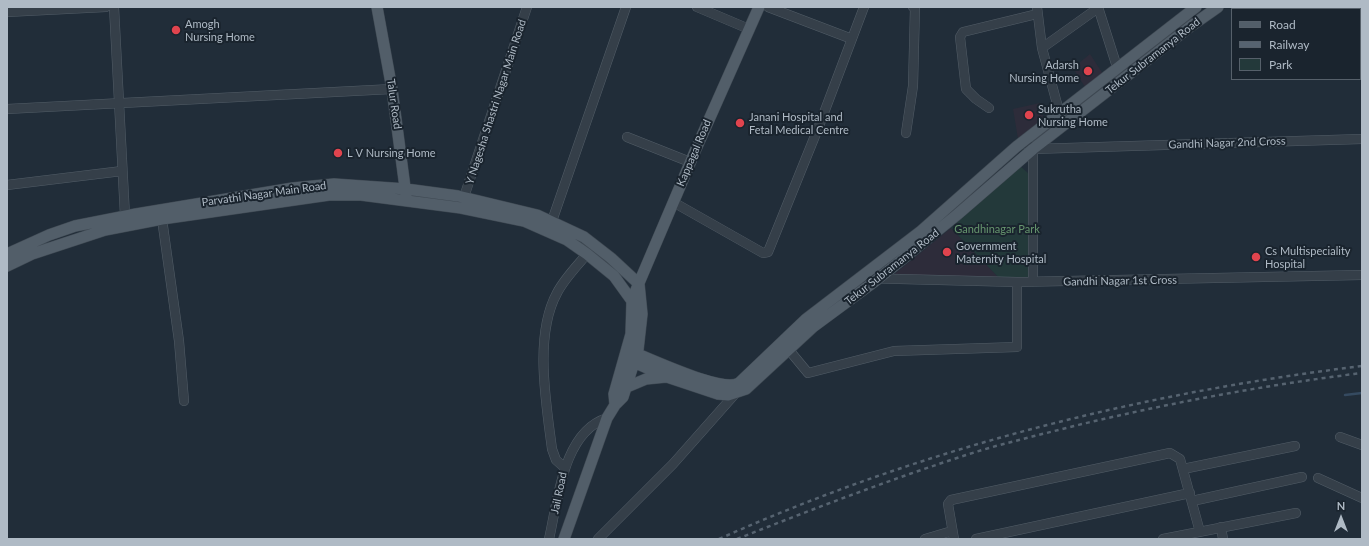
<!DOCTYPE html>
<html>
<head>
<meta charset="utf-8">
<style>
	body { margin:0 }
	#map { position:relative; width:1369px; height:546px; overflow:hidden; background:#212d39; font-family:Lato,sans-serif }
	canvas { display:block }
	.frame { position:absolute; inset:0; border:8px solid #afbac5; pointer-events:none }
	.legend { position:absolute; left:1231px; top:8px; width:130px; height:72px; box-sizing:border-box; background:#1a242e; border:1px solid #56606a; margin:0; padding:5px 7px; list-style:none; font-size:12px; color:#afbac5 }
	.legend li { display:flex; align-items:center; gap:8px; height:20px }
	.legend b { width:20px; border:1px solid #56606a }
	.north { position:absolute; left:1321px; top:498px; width:40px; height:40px; -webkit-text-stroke:3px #1a242e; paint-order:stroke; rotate:0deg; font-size:11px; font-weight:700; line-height:16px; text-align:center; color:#afbac5 }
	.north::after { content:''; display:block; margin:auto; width:14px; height:18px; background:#afbac5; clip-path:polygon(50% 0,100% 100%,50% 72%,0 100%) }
</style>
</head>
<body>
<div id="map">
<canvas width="1369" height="546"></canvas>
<div class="frame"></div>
<ul class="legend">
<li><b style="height:5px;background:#525e69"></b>Road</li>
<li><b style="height:5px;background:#566370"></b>Railway</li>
<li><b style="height:11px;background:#23393a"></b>Park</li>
</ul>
<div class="north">N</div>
</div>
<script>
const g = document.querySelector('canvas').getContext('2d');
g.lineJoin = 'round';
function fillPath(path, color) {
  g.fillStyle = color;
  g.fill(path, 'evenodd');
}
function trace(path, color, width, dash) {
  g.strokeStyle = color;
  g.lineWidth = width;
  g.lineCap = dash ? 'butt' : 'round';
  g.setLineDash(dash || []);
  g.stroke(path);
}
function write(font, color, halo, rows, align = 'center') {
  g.font = font + ' Lato,sans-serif';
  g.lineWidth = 4;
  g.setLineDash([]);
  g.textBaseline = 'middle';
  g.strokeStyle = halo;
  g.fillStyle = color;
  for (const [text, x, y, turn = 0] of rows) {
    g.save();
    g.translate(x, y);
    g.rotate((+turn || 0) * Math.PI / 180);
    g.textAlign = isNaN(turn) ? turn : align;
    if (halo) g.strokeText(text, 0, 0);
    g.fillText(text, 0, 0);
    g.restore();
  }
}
const medical = new Path2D(`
	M 1090,54 L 1103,74 L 1085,87 L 1073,68 Z
	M 1040,103 L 1044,121 L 1018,139 L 1013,109 Z
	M 951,228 L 1001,280 L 892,276 Z`);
const green = new Path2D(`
	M 1020,166 L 1029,174 L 1031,281 L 1001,280 L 951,228 Z`);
const stream = new Path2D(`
	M 1345,395 L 1362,393`);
const minor = new Path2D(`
	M 114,7 L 125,216
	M 697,7 L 749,29
	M 768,7 L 852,39
	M 1037,7 L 1042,48 L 1063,126
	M 1098,7 L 1117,67
	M 7,12 L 106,7
	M 1042,48 L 1098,8
	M 989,108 L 976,99 L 966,89 L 960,37 L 963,32 L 1037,14
	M 7,109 L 392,89
	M 906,133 L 913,86 L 915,7 L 913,7
	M 627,137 L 690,162
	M 1023,141 L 1033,149 L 1362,139
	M 1033,149 L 1033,282
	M 7,185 L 122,171
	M 464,197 L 527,7
	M 673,202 L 763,253 L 768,252 L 819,126 L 864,7
	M 162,219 L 179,341 L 184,401
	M 552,221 L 626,7
	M 860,278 L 1017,282 L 1362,275
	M 789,350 L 808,373 L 894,351 L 1017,347 L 1017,282
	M 1340,437 L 1362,445
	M 564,467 L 556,460 L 552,449 C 546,402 534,335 557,293 C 564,279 577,266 587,254
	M 1183,469 L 1295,446
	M 1318,478 L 1362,498
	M 1192,501 L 1302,477
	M 1221,527 L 1223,539
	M 549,539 C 558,500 563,432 607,418
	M 598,539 L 673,464 L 735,394
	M 925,539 L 952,531
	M 954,539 L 948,504 L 951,500 L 1170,453 L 1180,459 L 1200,532
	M 976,539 L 1190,493
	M 1163,539 L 1296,513`);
const major = new Path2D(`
	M 377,7 L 392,89 L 406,195
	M 7,254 L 49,235 L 75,226 L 136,214 L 293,188 L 334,184 L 406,189 L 458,196 L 537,215 L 584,237 L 611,258 L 639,284 L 642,314 L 638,350 L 623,397 L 615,405
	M 7,266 L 32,254 L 105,230 L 162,219 L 329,195 L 361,195 L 461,208 L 524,221 L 567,240 L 587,254 L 614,276 L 632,301 L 631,334 L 614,394 L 615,405 L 607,418 L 564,539
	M 636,290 L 696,149 L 759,7
	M 632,352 C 652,359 721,393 739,383 L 806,319 L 921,231 L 1016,147 L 1196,7
	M 629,360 L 667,377 L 718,394 L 728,395 L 746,389 L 813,327 L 878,279 L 958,214 L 1033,149 L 1191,26 L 1218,7
	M 627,387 L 646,379 L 666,377`);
const rail = new Path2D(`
	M 719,539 C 922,448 1141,393 1362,366
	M 737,539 C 818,507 899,476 982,450 C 1013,441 1043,434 1074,426 C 1169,403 1265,385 1362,373`);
const markers = [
	[176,30,5,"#e0444e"],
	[1088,71,5,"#e0444e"],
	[1029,115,5,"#e0444e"],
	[740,123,5,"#e0444e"],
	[338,153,5,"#e0444e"],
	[947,252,5,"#e0444e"],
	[1256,257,5,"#e0444e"]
];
const poiNames = [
	["Amogh",185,24],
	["Nursing Home",185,37],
	["Adarsh",1079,65,"right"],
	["Nursing Home",1079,78,"right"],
	["Sukrutha",1038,109],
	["Nursing Home",1038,122],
	["Janani Hospital and",749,117],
	["Fetal Medical Centre",749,130],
	["L V Nursing Home",347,153],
	["Government",956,246],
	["Maternity Hospital",956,259],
	["Cs Multispeciality",1265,251],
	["Hospital",1265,264]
];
const streetNames = [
	["Tekur Subramanya Road",1153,56,-38],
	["Y Nagesha Shastri Nagar Main Road",496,102,-72],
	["Talur Road",394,104,82],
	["Gandhi Nagar 2nd Cross",1227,143,-2],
	["Kappagal Road",694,153,-67],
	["Parvathi Nagar Main Road",264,194,-8],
	["Tekur Subramanya Road",892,267,-38],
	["Gandhi Nagar 1st Cross",1120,281,-1],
	["Jail Road",559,493,-78]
];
const parkNames = [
	["Gandhinagar Park",997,229]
];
fillPath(medical, '#2d2c3a');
fillPath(green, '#23393a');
trace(stream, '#354a60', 2.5);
trace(minor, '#525d67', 10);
trace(major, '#3e4852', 12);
trace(minor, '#353f49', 9);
trace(major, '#525e69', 11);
trace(rail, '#566370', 2.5, [4, 4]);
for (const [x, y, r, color] of markers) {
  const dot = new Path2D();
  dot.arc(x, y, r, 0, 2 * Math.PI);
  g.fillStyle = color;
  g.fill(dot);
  trace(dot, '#1a242e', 1.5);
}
write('11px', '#afbac5', '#1a242e', poiNames, 'left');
write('11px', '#afbac5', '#1a242e', streetNames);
write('11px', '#67966e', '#1a242e', parkNames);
</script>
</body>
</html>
